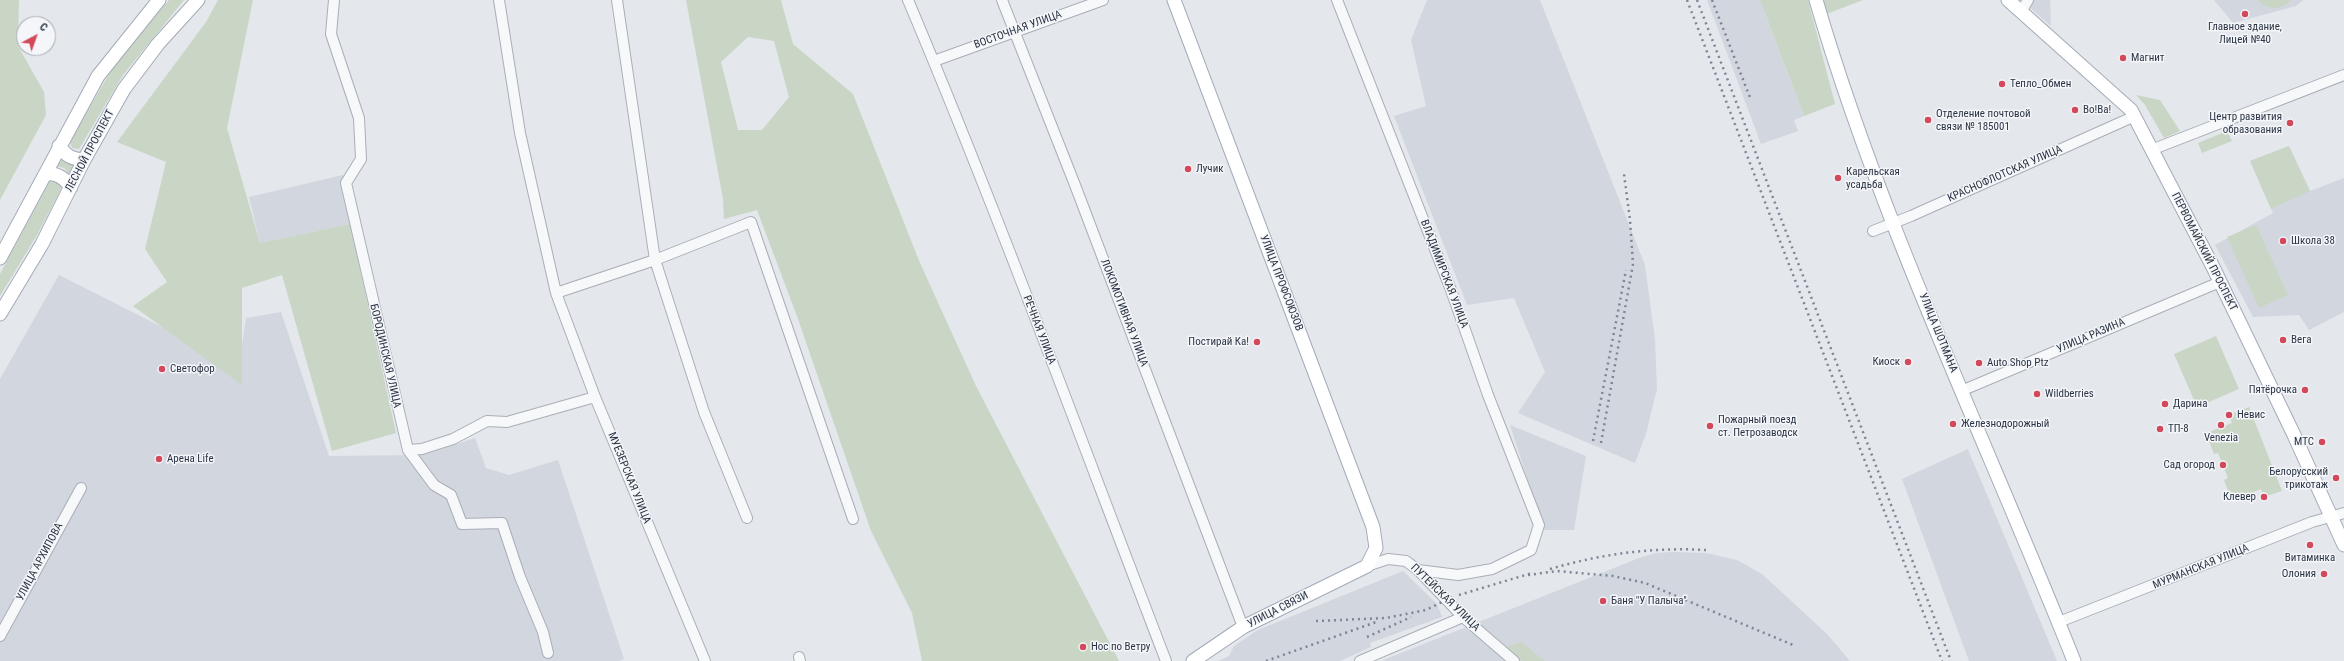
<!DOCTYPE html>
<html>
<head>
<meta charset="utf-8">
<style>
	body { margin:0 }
	#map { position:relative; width:2344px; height:661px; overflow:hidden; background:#e4e7ec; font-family:"Roboto Condensed",sans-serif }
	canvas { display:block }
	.north { position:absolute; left:16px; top:16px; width:40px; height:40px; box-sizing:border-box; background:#f4f6f9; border:1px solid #a4a8b1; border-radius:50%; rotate:41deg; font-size:11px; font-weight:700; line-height:16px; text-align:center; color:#2b3445 }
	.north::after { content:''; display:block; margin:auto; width:14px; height:18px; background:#d1495b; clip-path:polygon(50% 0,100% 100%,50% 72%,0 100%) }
</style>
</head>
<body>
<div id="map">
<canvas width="2344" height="661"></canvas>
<div class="north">С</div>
</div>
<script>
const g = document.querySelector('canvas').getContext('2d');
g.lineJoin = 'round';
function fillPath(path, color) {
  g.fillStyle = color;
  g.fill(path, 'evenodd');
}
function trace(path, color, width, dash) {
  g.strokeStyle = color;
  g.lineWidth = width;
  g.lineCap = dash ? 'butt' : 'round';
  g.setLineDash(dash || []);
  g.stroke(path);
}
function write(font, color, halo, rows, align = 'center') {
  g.font = font + ' "Roboto Condensed",sans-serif';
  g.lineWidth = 3;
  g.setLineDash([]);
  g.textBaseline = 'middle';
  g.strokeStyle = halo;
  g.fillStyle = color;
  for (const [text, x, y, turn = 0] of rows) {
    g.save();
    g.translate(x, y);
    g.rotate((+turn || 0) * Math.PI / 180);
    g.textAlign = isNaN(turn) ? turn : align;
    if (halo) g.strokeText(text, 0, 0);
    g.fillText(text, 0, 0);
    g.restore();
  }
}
const built = new Path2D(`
	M 1427,0 L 1540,0 L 1645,265 L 1655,340 L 1657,389 L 1646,434 L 1635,463 L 1518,413 L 1545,372 L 1514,298 L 1467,305 L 1394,116 L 1426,106 L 1411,40 Z
	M 1707,0 L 1760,0 L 1804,116 L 1794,120 L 1798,131 L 1761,144 Z
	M 2021,0 L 2050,0 L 2051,26 Z
	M 2214,0 L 2303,0 L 2296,6 L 2233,23 Z
	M 2289,146 L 2310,191 L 2344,178 L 2344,312 L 2309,330 L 2299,315 L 2253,317 L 2215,245 L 2273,213 L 2250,161 Z
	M 343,175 L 350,224 L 260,243 L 249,197 Z
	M 59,275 L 164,328 L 238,374 L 246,318 L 281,312 L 329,456 L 424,455 L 475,438 L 486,468 L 509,475 L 558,460 L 624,659 L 619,661 L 0,661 L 0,379 Z
	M 1510,425 L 1586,456 L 1574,530 L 1544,530 Z
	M 1968,449 L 1969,452 L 2057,661 L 1969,661 L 1902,479 Z
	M 1672,552 L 1706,553 L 1737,560 L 1762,574 L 1827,634 L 1850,661 L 1381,661 L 1639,558 L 1656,553 Z
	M 1403,571 L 1437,604 L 1442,617 L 1370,643 L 1371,647 L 1340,661 L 1218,661 L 1229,656 L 1234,646 L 1258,630 Z`);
const green = new Path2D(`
	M 0,0 L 19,0 L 18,46 L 44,92 L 46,115 L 0,200 Z
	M 169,0 L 184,0 L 123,75 L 79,149 L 72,148 L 70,141 L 112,69 Z
	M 218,0 L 253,0 L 227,128 L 260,243 L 350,224 L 396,433 L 332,451 L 282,275 L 242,288 L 242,385 L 133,306 L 167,282 L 145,249 L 166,162 L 117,142 L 206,22 Z
	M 686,0 L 781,0 L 793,44 L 853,94 L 920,263 L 976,386 L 1119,661 L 922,661 L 912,613 L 871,531 L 798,319 L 757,210 L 724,219 L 723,199 ZM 748,37 L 774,41 L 789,97 L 762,130 L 738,130 L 721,62 Z
	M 1760,0 L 1808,0 L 1835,104 L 1804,116 Z
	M 1820,0 L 1863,0 L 1824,15 Z
	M 2257,0 L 2291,0 C 2281,11 2267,10 2257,0 Z
	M 2136,95 L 2160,100 L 2180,131 L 2164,138 L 2145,105 Z
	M 2227,131 L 2232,141 L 2202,153 L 2198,143 Z
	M 2289,146 L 2310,191 L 2271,209 L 2250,161 Z
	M 61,158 L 73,165 L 69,174 L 64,168 L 56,166 Z
	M 50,181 L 58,181 L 62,183 L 60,191 L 37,235 L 0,296 L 0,274 Z
	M 2256,225 L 2288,295 L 2259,308 L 2227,237 Z
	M 2216,336 L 2239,389 L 2197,407 L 2174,354 Z
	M 2249,407 L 2282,491 L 2264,497 L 2261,489 L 2232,501 L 2224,480 L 2228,478 L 2218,453 L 2214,454 L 2206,433 L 2232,423 L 2229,415 Z
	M 1521,642 L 1545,661 L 1522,661 L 1506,647 Z`);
const minor = new Path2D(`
	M 334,0 L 331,34 L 359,118 L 361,159 L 346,183 L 408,450 L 434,485 L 451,495 L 462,524 L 502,523 L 520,577 L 543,632 L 548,653
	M 499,0 L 520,133 L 556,293 L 595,397 L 705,661
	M 617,0 L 655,260 L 704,412 L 747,518
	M 908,0 C 1000,218 1081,440 1166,661
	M 1002,0 L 1075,185 L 1243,627
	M 1337,0 L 1451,290 L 1488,395 L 1539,525 L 1531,550 L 1492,569 L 1458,575 L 1418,570
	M 2021,12 L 2028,0
	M 934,61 L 1103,0
	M 2151,150 L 2344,75
	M 1873,231 L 1911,216 L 2135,116
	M 556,293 L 655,260 L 751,222 L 853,519
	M 1961,391 L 2220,282
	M 408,450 L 422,449 L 453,439 L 487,421 L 507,422 L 595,397
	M 1367,566 L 1388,559 L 1406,561 L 1418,570 L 1463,617 L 1514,661
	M 2059,622 L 2312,522 L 2344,513
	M 0,636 L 81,488
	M 799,657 L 800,661
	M 1360,661 L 1463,617`);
const major = new Path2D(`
	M 1174,0 L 1373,527 L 1376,548 L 1367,566 L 1243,627 L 1193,661
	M 1816,0 C 1882,226 1987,442 2074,661
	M 2008,0 L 2131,110 L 2213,267 L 2294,435 L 2344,545
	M 59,146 C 66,156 72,159 84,160
	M 46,173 C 58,174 63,177 71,187
	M 0,258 L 98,76 L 159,0
	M 0,314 L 42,244 L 84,160 L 124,89 L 158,44 L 198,0`);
const rail = new Path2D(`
	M 1687,0 L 1942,661
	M 1697,0 L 1951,661
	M 1712,0 L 1751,100
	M 1593,441 L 1626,270
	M 1601,443 L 1633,264 L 1630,220 L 1624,174
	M 1550,569 C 1601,554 1652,547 1706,550
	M 1528,575 L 1557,571 L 1613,576 L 1645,583 L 1793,645
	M 1459,595 L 1532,573
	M 1316,621 L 1386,618 L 1426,610 L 1446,600
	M 1367,637 L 1411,617
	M 1266,661 L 1379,621`);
const markers = [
	[2245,14,4,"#d1495b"],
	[2123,58,4,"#d1495b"],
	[2002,84,4,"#d1495b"],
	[2075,110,4,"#d1495b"],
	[1928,120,4,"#d1495b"],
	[2290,123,4,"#d1495b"],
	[1188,169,4,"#d1495b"],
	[1838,178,4,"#d1495b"],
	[2283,241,4,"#d1495b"],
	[2283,340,4,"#d1495b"],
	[1257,342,4,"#d1495b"],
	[1908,362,4,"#d1495b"],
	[1979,363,4,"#d1495b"],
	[162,369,4,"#d1495b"],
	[2305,390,4,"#d1495b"],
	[2037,394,4,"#d1495b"],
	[2165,404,4,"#d1495b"],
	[2229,415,4,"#d1495b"],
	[1953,424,4,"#d1495b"],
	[2221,425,4,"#d1495b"],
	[1710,426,4,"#d1495b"],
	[2160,429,4,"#d1495b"],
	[2322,442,4,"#d1495b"],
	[159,459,4,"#d1495b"],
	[2223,465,4,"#d1495b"],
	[2336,478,4,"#d1495b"],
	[2264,497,4,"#d1495b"],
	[2310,545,4,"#d1495b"],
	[2324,574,4,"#d1495b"],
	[1603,601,4,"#d1495b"],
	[1083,647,4,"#d1495b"]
];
const poiNames = [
	["Главное здание,",2245,27,"center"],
	["Лицей №40",2245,40,"center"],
	["Магнит",2131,58],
	["Тепло_Обмен",2010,84],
	["Во!Ва!",2083,110],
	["Отделение почтовой",1936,114],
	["связи № 185001",1936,127],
	["Центр развития",2282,117,"right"],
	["образования",2282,130,"right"],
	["Лучик",1196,169],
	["Карельская",1846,172],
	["усадьба",1846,185],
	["Школа 38",2291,241],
	["Вега",2291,340],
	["Постирай Ка!",1249,342,"right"],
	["Киоск",1900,362,"right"],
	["Auto Shop Ptz",1987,363],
	["Светофор",170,369],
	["Пятёрочка",2297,390,"right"],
	["Wildberries",2045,394],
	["Дарина",2173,404],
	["Невис",2237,415],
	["Пожарный поезд",1718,420],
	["ст. Петрозаводск",1718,433],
	["Железнодорожный",1961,424],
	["ТП-8",2168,429],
	["Venezia",2221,438,"center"],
	["МТС",2314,442,"right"],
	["Арена Life",167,459],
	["Сад огород",2215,465,"right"],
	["Белорусский",2328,472,"right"],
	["трикотаж",2328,485,"right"],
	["Клевер",2256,497,"right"],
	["Витаминка",2310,558,"center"],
	["Олония",2316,574,"right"],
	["Баня \"У Палыча\"",1611,601],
	["Нос по Ветру",1091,647]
];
const streetNames = [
	["ВОСТОЧНАЯ УЛИЦА",1018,30,-20],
	["ЛЕСНОЙ ПРОСПЕКТ",90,151,-62],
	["КРАСНОФЛОТСКАЯ УЛИЦА",2005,174,-24],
	["ПЕРВОМАЙСКИЙ ПРОСПЕКТ",2204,252,63],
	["ВЛАДИМИРСКАЯ УЛИЦА",1444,274,69],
	["УЛИЦА ПРОФСОЮЗОВ",1281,283,69],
	["ЛОКОМОТИВНАЯ УЛИЦА",1124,313,69],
	["РЕЧНАЯ УЛИЦА",1039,330,69],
	["УЛИЦА ШОТМАНА",1938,333,68],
	["УЛИЦА РАЗИНА",2091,336,-23],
	["БОРОДИНСКАЯ УЛИЦА",385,356,77],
	["МУЕЗЕРСКАЯ УЛИЦА",629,478,68],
	["УЛИЦА АРХИПОВА",40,562,-62],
	["МУРМАНСКАЯ УЛИЦА",2201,567,-22],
	["ПУТЕЙСКАЯ УЛИЦА",1445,598,44],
	["УЛИЦА СВЯЗИ",1278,610,-27]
];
fillPath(built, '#d2d6de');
fillPath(green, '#c9d6c5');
trace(minor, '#a9aeb7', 12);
trace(major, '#a3abb8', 15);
trace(minor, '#f7f8fa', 10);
trace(major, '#fff', 13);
trace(rail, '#7d8696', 2.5, [2, 4]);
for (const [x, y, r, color] of markers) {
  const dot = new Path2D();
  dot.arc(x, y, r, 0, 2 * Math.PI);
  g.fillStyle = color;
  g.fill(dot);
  trace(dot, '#f4f6f9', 1.5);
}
write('11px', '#2b3445', '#f4f6f9', poiNames, 'left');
write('11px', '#2b3445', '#f4f6f9', streetNames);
</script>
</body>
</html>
